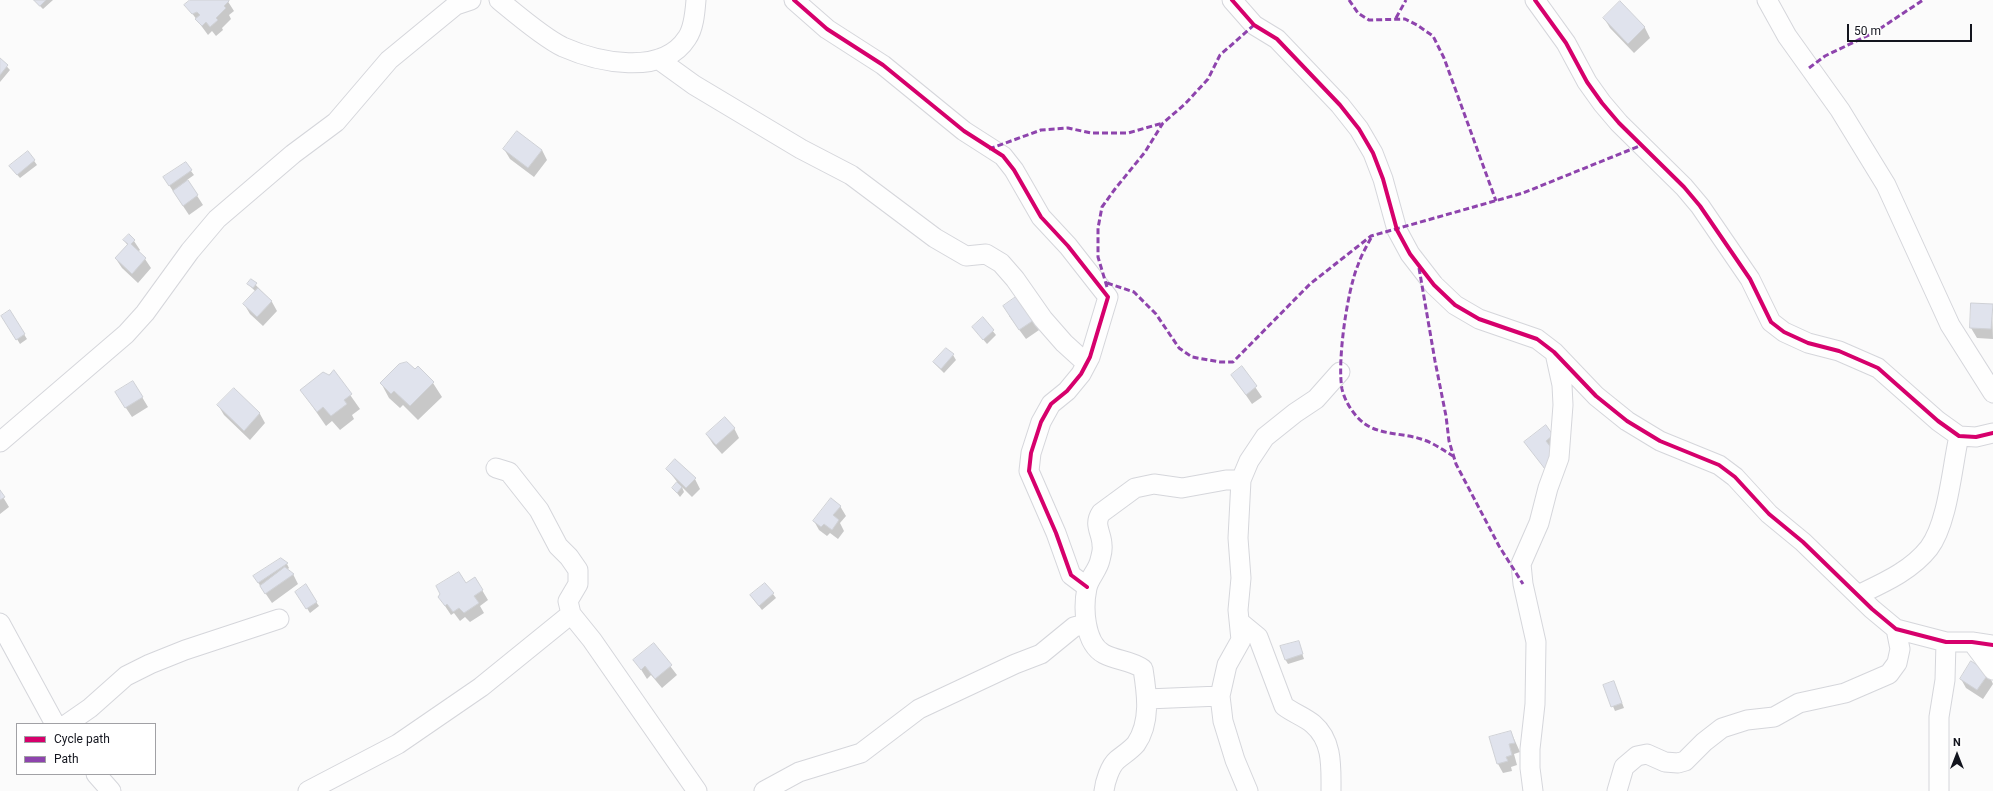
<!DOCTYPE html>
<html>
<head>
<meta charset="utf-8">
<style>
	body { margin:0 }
	#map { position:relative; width:1993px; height:791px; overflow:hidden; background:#fbfbfb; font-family:Roboto,sans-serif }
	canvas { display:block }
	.legend { position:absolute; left:16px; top:723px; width:140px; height:52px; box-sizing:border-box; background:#fff; border:1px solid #a1a1a5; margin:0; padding:5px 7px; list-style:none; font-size:12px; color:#13151e }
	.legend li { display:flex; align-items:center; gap:8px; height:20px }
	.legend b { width:20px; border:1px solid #a1a1a5 }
	.north { position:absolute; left:1937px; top:735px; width:40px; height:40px; -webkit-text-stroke:3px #fff; paint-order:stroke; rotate:0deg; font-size:11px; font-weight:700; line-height:16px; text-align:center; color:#13151e }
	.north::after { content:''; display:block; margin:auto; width:14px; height:18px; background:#13151e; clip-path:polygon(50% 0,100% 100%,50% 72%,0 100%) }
	.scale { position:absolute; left:1847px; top:24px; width:125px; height:18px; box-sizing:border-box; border:2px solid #13151e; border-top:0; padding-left:5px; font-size:12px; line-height:14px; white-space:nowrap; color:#13151e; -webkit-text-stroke:3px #fff; paint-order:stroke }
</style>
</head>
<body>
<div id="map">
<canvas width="1993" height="791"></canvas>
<ul class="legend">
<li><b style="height:5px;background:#d6006c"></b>Cycle path</li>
<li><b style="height:5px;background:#8e44ad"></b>Path</li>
</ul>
<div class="north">N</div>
<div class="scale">50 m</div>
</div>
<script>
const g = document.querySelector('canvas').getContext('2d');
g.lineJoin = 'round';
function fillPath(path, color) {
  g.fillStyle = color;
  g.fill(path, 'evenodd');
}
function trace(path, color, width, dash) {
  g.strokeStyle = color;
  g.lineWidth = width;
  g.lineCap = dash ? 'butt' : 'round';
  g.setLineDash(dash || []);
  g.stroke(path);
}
const shadow = new Path2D(`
	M 34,0 L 53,0 L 43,9 Z
	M 191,0 L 227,0 L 234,11 L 229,15 L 231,19 L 222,28 L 223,30 L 216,36 L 212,31 L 208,35 L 186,5 Z
	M 1620,3 L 1645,28 L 1650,38 L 1634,53 L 1610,28 L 1604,18 Z
	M 0,59 L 10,70 L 0,82 Z
	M 504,149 L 542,150 L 547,160 L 534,177 L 510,159 Z
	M 28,152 L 37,165 L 20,178 L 13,170 Z
	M 185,163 L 194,175 L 187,180 L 203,205 L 189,215 L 167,182 Z
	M 129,235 L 134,241 L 140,250 L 138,252 L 145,259 L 151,268 L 138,283 L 122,268 L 116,259 L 128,246 L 124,240 Z
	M 251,280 L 272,302 L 277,311 L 263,326 L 250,314 L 244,304 L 256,292 L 248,284 Z
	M 1020,295 L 1042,328 L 1026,339 L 1009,316 Z
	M 1992,305 L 1993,339 L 1977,338 L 1971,328 Z
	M 10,312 L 27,339 L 20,344 L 3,316 Z
	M 983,319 L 996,335 L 987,344 L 976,331 Z
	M 953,355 L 956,360 L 944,373 L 934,363 Z
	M 418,367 L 433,383 L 442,397 L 418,420 L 403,405 L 400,408 L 389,398 L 381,383 L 415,371 Z
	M 1242,368 L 1262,397 L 1252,404 L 1232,375 Z
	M 334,372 L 360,409 L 352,415 L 354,419 L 340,430 L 332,421 L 326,426 L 301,390 Z
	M 234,389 L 260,414 L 265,423 L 250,440 L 224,415 L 218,405 Z
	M 142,397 L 148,407 L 132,417 L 122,402 Z
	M 734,428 L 739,438 L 722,454 L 713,444 L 707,435 Z
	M 1552,436 L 1551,478 L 1526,442 Z
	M 667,469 L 695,479 L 700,489 L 692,497 L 682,487 L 684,492 L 680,497 L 673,488 L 678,483 Z
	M 0,492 L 9,507 L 0,514 Z
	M 840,506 L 846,516 L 840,523 L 844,531 L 838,539 L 830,533 L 827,536 L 819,530 L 814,521 Z
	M 281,559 L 287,564 L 289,568 L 287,570 L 293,574 L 298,584 L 272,603 L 257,581 Z
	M 482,590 L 488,600 L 480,606 L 484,613 L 470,622 L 465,617 L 460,621 L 454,613 L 451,615 L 439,597 Z
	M 773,594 L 776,598 L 762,610 L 751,596 Z
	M 299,596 L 316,602 L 319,606 L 310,613 Z
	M 1298,642 L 1304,659 L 1288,664 L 1285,659 Z
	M 654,645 L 677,675 L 662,688 L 651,675 L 647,679 L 635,660 Z
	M 1988,673 L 1993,684 L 1983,699 L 1966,688 L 1961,679 Z
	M 1604,686 L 1616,687 L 1624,708 L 1615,711 Z
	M 1511,732 L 1520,752 L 1514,754 L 1517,765 L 1511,767 L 1512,771 L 1503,773 L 1498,764 L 1490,738 Z`);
const building = new Path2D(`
	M 34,0 L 46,0 L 40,6 Z
	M 190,0 L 229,0 L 229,1 L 224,6 L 226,8 L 216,18 L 218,20 L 210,27 L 206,22 L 202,26 L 195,19 L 200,15 L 197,12 L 192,14 L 184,5 Z
	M 1620,1 L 1645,27 L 1628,44 L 1603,18 Z
	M 0,58 L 8,65 L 0,75 Z
	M 517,131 L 542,150 L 528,168 L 503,149 Z
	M 28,151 L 35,160 L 17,175 L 9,166 Z
	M 186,162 L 192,170 L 169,186 L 163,177 Z
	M 188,180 L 198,195 L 183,206 L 173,191 Z
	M 129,234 L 135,240 L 131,244 L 146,258 L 132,274 L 115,258 L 128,244 L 123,240 Z
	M 251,279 L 257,283 L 253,288 L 247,284 Z
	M 258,288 L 272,301 L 257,317 L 243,304 Z
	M 1020,294 L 1037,318 L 1019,330 L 1003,306 Z
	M 1971,303 L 1993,304 L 1991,329 L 1970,328 Z
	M 10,310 L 25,334 L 16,340 L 1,316 Z
	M 983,317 L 994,330 L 983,340 L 972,327 Z
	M 946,348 L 954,354 L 941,369 L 933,362 Z
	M 407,362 L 415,369 L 418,366 L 434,382 L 410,406 L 394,391 L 391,394 L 380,383 L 399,364 Z
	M 1242,366 L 1257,386 L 1246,395 L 1231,375 Z
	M 334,370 L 352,394 L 344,400 L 347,404 L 331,416 L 323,407 L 317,412 L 300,390 L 323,372 L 329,375 Z
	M 133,381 L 143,397 L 125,408 L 115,392 Z
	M 234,388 L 260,413 L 244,431 L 217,405 Z
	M 725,417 L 735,428 L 716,445 L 706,434 Z
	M 1546,425 L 1553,435 L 1546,441 L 1559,458 L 1545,469 L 1524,442 Z
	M 675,459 L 696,478 L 686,488 L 666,469 Z
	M 677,482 L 682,487 L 677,493 L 672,488 Z
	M 0,490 L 5,497 L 0,500 Z
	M 831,498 L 841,506 L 833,515 L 839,520 L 832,530 L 824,524 L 821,527 L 813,521 Z
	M 281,558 L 288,563 L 258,583 L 253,576 Z
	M 285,567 L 294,574 L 265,594 L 260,586 Z
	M 459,572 L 466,583 L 475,577 L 483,590 L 474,596 L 479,603 L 464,613 L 459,608 L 453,612 L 447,604 L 445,606 L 438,597 L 440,594 L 436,586 Z
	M 765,583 L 774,593 L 759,606 L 750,595 Z
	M 306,584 L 317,602 L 306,609 L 295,592 Z
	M 1299,641 L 1303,654 L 1285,660 L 1280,646 Z
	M 654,643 L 672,665 L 655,679 L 645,666 L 641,670 L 633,660 Z
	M 1971,661 L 1989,673 L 1977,690 L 1960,679 Z
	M 1614,681 L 1622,703 L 1611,707 L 1603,685 Z
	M 1511,731 L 1515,743 L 1509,744 L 1512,755 L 1506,757 L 1508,761 L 1497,764 L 1489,737 Z`);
const street = new Path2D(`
	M 499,0 C 516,14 544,38 563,47 C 597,62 662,77 687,38 C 694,28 695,12 696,0
	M 794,0 L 827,29 L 883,65 L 964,131 L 1003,156 L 1014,170 L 1041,217 L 1068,246 L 1108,297 L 1090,357 L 1081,374 L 1067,391 L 1051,404 L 1041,422 L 1031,453 L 1029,471 L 1056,533 L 1071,575 L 1087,587
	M 1232,0 L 1254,25 L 1277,39 L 1340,105 L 1359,129 L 1373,153 L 1383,179 L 1397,230 L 1410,254 L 1434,285 L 1455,305 L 1479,319 L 1537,339 L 1554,352 L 1596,396 L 1627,421 L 1660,441 L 1719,465 L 1735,477 L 1769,514 L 1803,542 L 1872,609 L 1896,629 L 1946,642 L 1972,642 L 1993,645
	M 1535,0 L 1566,43 L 1587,82 L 1602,103 L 1619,123 L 1684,187 L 1700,206 L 1750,279 L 1771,322 L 1784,332 L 1808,343 L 1839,351 L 1878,368 L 1938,421 L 1959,436 L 1976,437 L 1993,433
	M 1767,0 L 1787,36 L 1840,110 L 1886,185 L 1950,325 L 1993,393
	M 658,59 L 694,85 L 801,149 L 851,175 L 935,238 L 966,256 L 986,254 L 1001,263 L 1015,279 L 1043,319 L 1064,343 L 1086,363
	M 0,442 L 126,334 L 145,313 L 190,251 L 217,219 L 293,154 L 336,122 L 389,60 L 456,5 L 471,0
	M 496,468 L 509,472 L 539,510 L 558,546 L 569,557 L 578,570 L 578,584 L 568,601 L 571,614 L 592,640 L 697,791
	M 1858,595 C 1883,583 1911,571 1929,548 C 1948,523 1952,467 1959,436
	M 0,623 L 55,724
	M 1241,623 L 1258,637 L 1284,706 C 1293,713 1305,717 1313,724 C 1333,741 1331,767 1331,791
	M 1972,642 L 1993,670
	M 1147,699 L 1220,696
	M 67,724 L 90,708 L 126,676 L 150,664 L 185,650 L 279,619
	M 96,774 L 111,791
	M 308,791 L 398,744 L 481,687 L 571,614
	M 764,791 L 799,772 L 861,753 L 919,709 L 1015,664 L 1041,654 L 1074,627 L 1085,624
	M 1104,791 C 1105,782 1110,766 1117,760 C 1123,755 1131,750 1136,744 C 1151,722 1147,694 1143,669 C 1131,660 1117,661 1104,654 C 1084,643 1083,607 1087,588 C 1089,578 1098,570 1100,560 C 1101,556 1103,550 1102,545 C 1102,533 1093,525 1101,513 L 1135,488 L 1154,484 L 1182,488 L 1226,480 L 1241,480
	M 1248,791 L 1235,760 L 1223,721 L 1220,696 L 1227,665 L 1241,640 L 1238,610 L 1241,578 L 1238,538 L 1241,480 L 1249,461 L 1265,437 L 1295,413 L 1316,399 L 1340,372
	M 1533,791 L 1530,768 L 1530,749 L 1535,704 L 1536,642 L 1523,584 L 1521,564 L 1539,523 L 1548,488 L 1559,458 L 1563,405 L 1562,385 L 1555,353
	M 1617,791 L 1624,767 L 1637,756 L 1647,754 L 1665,762 L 1678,763 L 1685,761 L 1704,742 L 1722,728 L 1747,720 L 1774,717 L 1799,703 L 1845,693 L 1889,674 L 1897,663 L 1900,649 L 1896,629
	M 1939,791 L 1939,717 L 1945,680 L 1946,642`);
const quiet = new Path2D(`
	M 1349,0 L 1358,13 L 1369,20 L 1405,19 L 1417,25 L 1433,36 L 1444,58 L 1496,201
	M 1396,18 L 1406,0
	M 1809,68 L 1825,56 L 1875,32 L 1923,0
	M 989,149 L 1041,130 L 1068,128 L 1091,133 L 1128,133 L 1163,123
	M 1371,238 C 1366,247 1361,256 1358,265 C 1347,291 1337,362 1342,389 C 1345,402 1354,416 1365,424 C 1381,435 1403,433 1421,439 C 1432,442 1443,450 1453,456
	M 1419,268 L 1435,361 L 1446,416 L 1449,441 L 1456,464 L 1499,546 L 1523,584
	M 1107,283 L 1134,292 L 1156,314 L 1179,348 L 1192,357 L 1220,362 L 1233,362 L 1310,284 L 1371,236 L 1523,193 L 1642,145
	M 1107,287 L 1098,257 L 1098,228 L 1102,207 L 1115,189 L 1145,152 L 1163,123 L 1185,104 L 1208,79 L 1220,55 L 1254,25`);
const cycleway = new Path2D(`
	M 794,0 L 827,29 L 883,65 L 964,131 L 1003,156 L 1014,170 L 1041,217 L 1068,246 L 1108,297 L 1090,357 L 1081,374 L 1067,391 L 1051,404 L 1041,422 L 1031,453 L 1029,471 L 1056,533 L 1071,575 L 1087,587
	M 1232,0 L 1254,25 L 1277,39 L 1340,105 L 1359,129 L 1373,153 L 1383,179 L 1397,230 L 1410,254 L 1434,285 L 1455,305 L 1479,319 L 1537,339 L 1554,352 L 1596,396 L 1627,421 L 1660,441 L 1719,465 L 1735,477 L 1769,514 L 1803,542 L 1872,609 L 1896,629 L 1946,642 L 1972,642 L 1993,645
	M 1535,0 L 1566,43 L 1587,82 L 1602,103 L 1619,123 L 1684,187 L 1700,206 L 1750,279 L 1771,322 L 1784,332 L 1808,343 L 1839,351 L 1878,368 L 1938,421 L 1959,436 L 1976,437 L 1993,433`);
fillPath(shadow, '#0003');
fillPath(building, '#e0e3ed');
trace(building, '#cfd1d6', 1);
trace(street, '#d5d6db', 21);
trace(street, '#fefefe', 19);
trace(quiet, '#8e44ad', 3, [6, 3]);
trace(cycleway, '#d6006c', 4);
</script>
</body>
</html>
